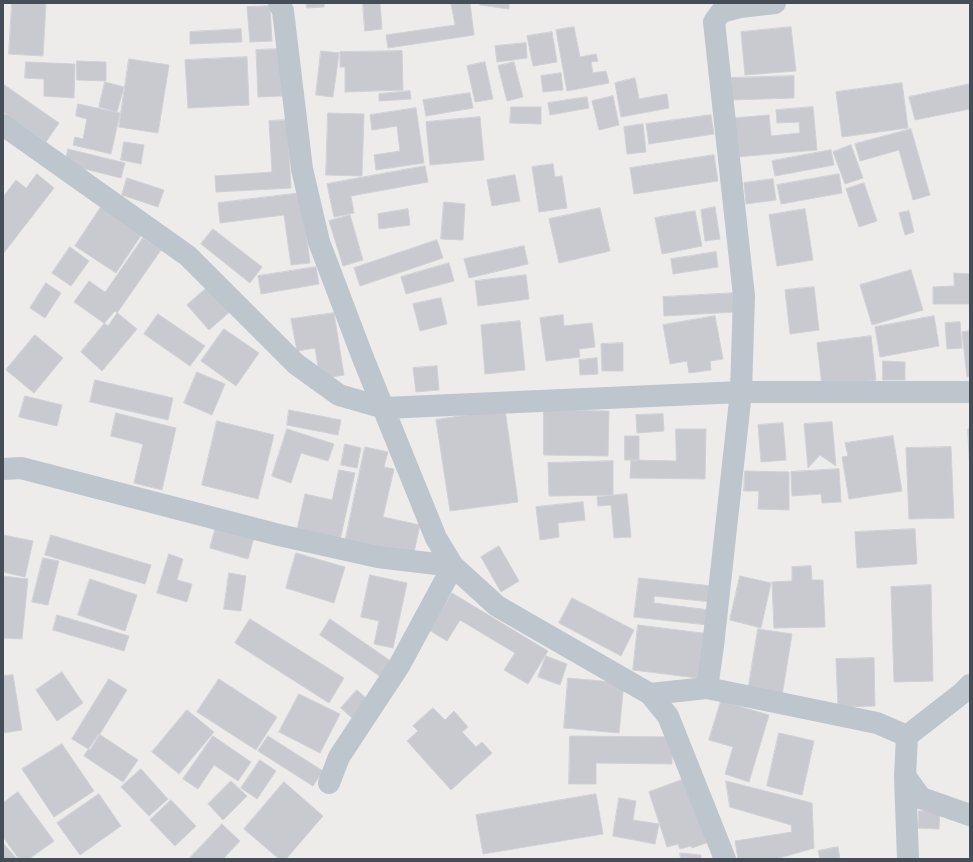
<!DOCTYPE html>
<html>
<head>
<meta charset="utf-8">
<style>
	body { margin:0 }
	#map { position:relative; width:973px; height:862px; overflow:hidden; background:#eeebeb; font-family:Jost,sans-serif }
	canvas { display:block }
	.frame { position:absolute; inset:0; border:4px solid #454e57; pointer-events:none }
</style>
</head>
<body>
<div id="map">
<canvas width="973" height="862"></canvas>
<div class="frame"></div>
</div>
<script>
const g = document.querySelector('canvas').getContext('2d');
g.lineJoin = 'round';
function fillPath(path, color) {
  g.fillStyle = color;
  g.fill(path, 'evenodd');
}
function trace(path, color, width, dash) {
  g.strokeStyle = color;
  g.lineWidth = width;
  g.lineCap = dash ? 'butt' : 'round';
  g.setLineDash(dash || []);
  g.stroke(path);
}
const building = new Path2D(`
	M 12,3 L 46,3 L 43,56 L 9,54 Z
	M 306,3 L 324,3 L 324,7 L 307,8 Z
	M 363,3 L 380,3 L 382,29 L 365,31 Z
	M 451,3 L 470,3 L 474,35 L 388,48 L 386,35 L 455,25 Z
	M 480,3 L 509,3 L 509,9 L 480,5 Z
	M 270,6 L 272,41 L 250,42 L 247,7 Z
	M 574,27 L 580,57 L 596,54 L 598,61 L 591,62 L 593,73 L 606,71 L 609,83 L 567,91 L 556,30 Z
	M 791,27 L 796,71 L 745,75 L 741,32 Z
	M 241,29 L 242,42 L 190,44 L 190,32 Z
	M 552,32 L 557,62 L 533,66 L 527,36 Z
	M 526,43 L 527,58 L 497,62 L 495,46 Z
	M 279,49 L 282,96 L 258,97 L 256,50 Z
	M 321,51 L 339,53 L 333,97 L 316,95 Z
	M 402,51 L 403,90 L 345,92 L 345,67 L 340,67 L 340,52 Z
	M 247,57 L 249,105 L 188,108 L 185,60 Z
	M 129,59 L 169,65 L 158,133 L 119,127 Z
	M 77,61 L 106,62 L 106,81 L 77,80 Z
	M 26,62 L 75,64 L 74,98 L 44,96 L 44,79 L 25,78 Z
	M 485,62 L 493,99 L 475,102 L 467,66 Z
	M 514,62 L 523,97 L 507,101 L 498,66 Z
	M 561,73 L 563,90 L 543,92 L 541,76 Z
	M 794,76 L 794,98 L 731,100 L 731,78 Z
	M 635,78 L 639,99 L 667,94 L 669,108 L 621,117 L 615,83 Z
	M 105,82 L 124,87 L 117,112 L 99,107 Z
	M 902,83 L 908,128 L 842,137 L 836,92 Z
	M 3,84 L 59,123 L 46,142 L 3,112 Z
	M 970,84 L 970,109 L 915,120 L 909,97 Z
	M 410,91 L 411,99 L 379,101 L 379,94 Z
	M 470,93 L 473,108 L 426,116 L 423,100 Z
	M 613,96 L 619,125 L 599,130 L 592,101 Z
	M 587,97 L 589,108 L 550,115 L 548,103 Z
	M 78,104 L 120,113 L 111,154 L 73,145 L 75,137 L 83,139 L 87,119 L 76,116 Z
	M 511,107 L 541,107 L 541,124 L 510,123 Z
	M 813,107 L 817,150 L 736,157 L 733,118 L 769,115 L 771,136 L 800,133 L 799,122 L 777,123 L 776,110 Z
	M 416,108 L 424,163 L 376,170 L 374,155 L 400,151 L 397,126 L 372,130 L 370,115 Z
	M 328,113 L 364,114 L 362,176 L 326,175 Z
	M 711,115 L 714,134 L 649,144 L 646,124 Z
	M 480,117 L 484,160 L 430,165 L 426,122 Z
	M 287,120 L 291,188 L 216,192 L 215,176 L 272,172 L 269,121 Z
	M 643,124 L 646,152 L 627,154 L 624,127 Z
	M 911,129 L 930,195 L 913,200 L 899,150 L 860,161 L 855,144 Z
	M 124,142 L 144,145 L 141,164 L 121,160 Z
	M 851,145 L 863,178 L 845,184 L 833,152 Z
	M 68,149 L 125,163 L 121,178 L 65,164 Z
	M 831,150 L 834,165 L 775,176 L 772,161 Z
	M 714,155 L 718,181 L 634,194 L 630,168 Z
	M 553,164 L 555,177 L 562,176 L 567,208 L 539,212 L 532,167 Z
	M 425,166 L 428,182 L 351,196 L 354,213 L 334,217 L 327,184 Z
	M 37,174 L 54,188 L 3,254 L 3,197 L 16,180 L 26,188 Z
	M 839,174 L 842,193 L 781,204 L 777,185 Z
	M 515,175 L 520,201 L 492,206 L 487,180 Z
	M 127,178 L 164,190 L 158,207 L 122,195 Z
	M 773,179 L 776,200 L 746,204 L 744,183 Z
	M 864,183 L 877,221 L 859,227 L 846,189 Z
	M 301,193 L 310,263 L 291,265 L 284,215 L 220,223 L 218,203 Z
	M 444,202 L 465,204 L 463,240 L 441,239 Z
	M 101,207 L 142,234 L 116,273 L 75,246 Z
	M 715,207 L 720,239 L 705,241 L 701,210 Z
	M 600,208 L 610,251 L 559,263 L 549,219 Z
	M 408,209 L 410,225 L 379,229 L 378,214 Z
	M 805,209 L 813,260 L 777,266 L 769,215 Z
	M 695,211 L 702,246 L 662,254 L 655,218 Z
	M 909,211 L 914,232 L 905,235 L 899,213 Z
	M 350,215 L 363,260 L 343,266 L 329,221 Z
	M 213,229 L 262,267 L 250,283 L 201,244 Z
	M 143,238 L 161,250 L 108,326 L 74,302 L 89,281 L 105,292 Z
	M 437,240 L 443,258 L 360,286 L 354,268 Z
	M 524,246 L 528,264 L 469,278 L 464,259 Z
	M 70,247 L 89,261 L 71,286 L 52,273 Z
	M 716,252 L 718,267 L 673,274 L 671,259 Z
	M 449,263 L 454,281 L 406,294 L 401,277 Z
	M 316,267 L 319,284 L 261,294 L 258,276 Z
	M 911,270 L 923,310 L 872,325 L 860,285 Z
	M 954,273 L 970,274 L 970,304 L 933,304 L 933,287 L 954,286 Z
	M 526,275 L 529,299 L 478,306 L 475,281 Z
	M 46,283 L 61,293 L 45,318 L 30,308 Z
	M 210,285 L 232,310 L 209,330 L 187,305 Z
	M 814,287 L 819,330 L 790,334 L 785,290 Z
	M 735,293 L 736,312 L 664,316 L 663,297 Z
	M 441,298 L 447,324 L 420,331 L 413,304 Z
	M 115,311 L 137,329 L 102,371 L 81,352 Z
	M 334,313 L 344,375 L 320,379 L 315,348 L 297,351 L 291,319 Z
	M 158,314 L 205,346 L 190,366 L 144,334 Z
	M 563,315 L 564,326 L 592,323 L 595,347 L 579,349 L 580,357 L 546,361 L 540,318 Z
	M 715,316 L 723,359 L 710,361 L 711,370 L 689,373 L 687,361 L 670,364 L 663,325 Z
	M 934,316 L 939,346 L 880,357 L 875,327 Z
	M 520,321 L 525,370 L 485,374 L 481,325 Z
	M 960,322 L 962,348 L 947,349 L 945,323 Z
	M 224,329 L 259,353 L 236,386 L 201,361 Z
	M 970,331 L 970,376 L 967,377 L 962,332 Z
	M 35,335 L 63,358 L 34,393 L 6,370 Z
	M 871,336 L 876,380 L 822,386 L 817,343 Z
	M 623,343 L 623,371 L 602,371 L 601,344 Z
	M 597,358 L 598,374 L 580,375 L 579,360 Z
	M 883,361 L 905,362 L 905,380 L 883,380 Z
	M 437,366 L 439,390 L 416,392 L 413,368 Z
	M 197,372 L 225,384 L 212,415 L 184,403 Z
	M 95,380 L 173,398 L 168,420 L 90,402 Z
	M 25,396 L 62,405 L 57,426 L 19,417 Z
	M 505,409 L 518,502 L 450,511 L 436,420 Z
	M 289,410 L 341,420 L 338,435 L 287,425 Z
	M 544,410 L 609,411 L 608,456 L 544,455 Z
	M 116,413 L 176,428 L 162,490 L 134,483 L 143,444 L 111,436 Z
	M 663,414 L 664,431 L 637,433 L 636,415 Z
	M 217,421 L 274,435 L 258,499 L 202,485 Z
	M 832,422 L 836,466 L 820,455 L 808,468 L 804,424 Z
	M 783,423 L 786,460 L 761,462 L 758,425 Z
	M 287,429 L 334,444 L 328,461 L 301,453 L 291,483 L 272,476 Z
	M 676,429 L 706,429 L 705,479 L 630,478 L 631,460 L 676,461 Z
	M 968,429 L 970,429 L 970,471 Z
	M 625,436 L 639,436 L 639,460 L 625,460 Z
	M 893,436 L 902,491 L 849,499 L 842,457 L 848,456 L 845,443 Z
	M 345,444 L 361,448 L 357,468 L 341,465 Z
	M 365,447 L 388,452 L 384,467 L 394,469 L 383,517 L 420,525 L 413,557 L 345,542 Z
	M 951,447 L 954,518 L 909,519 L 906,448 Z
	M 613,461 L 613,495 L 549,496 L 548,463 Z
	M 839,469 L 841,502 L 822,503 L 821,494 L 792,496 L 791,472 Z
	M 339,470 L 355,473 L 340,540 L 297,530 L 305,494 L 332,500 Z
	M 745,471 L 789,472 L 789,510 L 758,509 L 759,491 L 744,491 Z
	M 627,494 L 631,537 L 614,538 L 611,505 L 598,506 L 597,497 Z
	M 583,502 L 585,520 L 558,523 L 559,537 L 540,540 L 536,507 Z
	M 217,523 L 255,534 L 248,559 L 210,548 Z
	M 915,529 L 917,564 L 857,568 L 855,532 Z
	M 3,535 L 33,541 L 25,577 L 3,572 Z
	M 51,535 L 151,565 L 145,584 L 45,555 Z
	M 499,546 L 519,581 L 501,592 L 481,557 Z
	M 296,553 L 345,567 L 334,603 L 286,588 Z
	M 169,554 L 183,559 L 177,580 L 192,584 L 187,602 L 157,593 Z
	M 43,558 L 59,561 L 48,605 L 32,602 Z
	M 811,566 L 812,580 L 823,580 L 825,627 L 774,628 L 772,582 L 792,581 L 792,567 Z
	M 229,573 L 246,576 L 241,611 L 224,609 Z
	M 370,575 L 407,583 L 393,648 L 374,644 L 379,621 L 361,617 Z
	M 3,576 L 28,579 L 22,639 L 3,638 Z
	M 740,576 L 771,583 L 761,628 L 730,620 Z
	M 639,578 L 712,586 L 711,602 L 654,596 L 654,603 L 710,610 L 708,625 L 634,617 Z
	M 90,579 L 137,595 L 125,631 L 78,615 Z
	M 931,585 L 933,681 L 894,682 L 891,587 Z
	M 452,593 L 548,651 L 528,684 L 504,670 L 515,653 L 460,620 L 447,641 L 429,630 Z
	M 572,598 L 634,630 L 621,656 L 559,623 Z
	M 57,615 L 129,636 L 124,651 L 53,630 Z
	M 250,619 L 344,678 L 329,703 L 235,643 Z
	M 330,619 L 395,664 L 384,679 L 320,635 Z
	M 638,625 L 710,634 L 705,679 L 633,670 Z
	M 758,629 L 792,634 L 782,696 L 748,691 Z
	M 546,656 L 567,664 L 560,685 L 538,677 Z
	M 874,658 L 875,706 L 838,707 L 836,659 Z
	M 62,672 L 83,703 L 57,721 L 36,690 Z
	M 13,675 L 22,730 L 3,733 L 3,676 Z
	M 568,678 L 624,683 L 619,733 L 564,728 Z
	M 109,679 L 127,690 L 90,750 L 72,739 Z
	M 219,679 L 277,717 L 256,750 L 197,712 Z
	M 357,690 L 370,702 L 354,720 L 341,708 Z
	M 299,694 L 340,714 L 320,753 L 279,732 Z
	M 721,701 L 769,715 L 749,782 L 725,774 L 733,747 L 709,740 Z
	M 433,708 L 445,720 L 454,711 L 468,727 L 462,732 L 476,747 L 482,742 L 492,753 L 451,790 L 407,741 L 418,731 L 413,726 Z
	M 187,710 L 214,732 L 179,774 L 152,752 Z
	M 779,733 L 814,741 L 802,795 L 767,786 Z
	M 99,734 L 138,760 L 123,782 L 84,756 Z
	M 213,736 L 251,762 L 238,781 L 214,765 L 198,789 L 183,779 Z
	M 268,736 L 323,771 L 313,786 L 258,751 Z
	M 570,736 L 672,737 L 672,764 L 596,763 L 596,784 L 569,784 Z
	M 62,744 L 94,791 L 54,817 L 22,769 Z
	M 260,760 L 276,771 L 257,799 L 241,788 Z
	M 141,769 L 168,799 L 149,816 L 121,787 Z
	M 690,777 L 712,841 L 692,848 L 691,846 L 680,849 L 678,844 L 667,847 L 649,792 Z
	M 231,781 L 247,796 L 223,820 L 208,804 Z
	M 726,781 L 812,803 L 814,848 L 776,859 L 738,859 L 735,841 L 792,832 L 791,825 L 730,807 Z
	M 284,782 L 323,816 L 286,859 L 279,859 L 244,829 Z
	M 18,792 L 54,841 L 29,859 L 19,859 L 3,837 L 3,803 Z
	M 99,794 L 121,826 L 80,855 L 57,823 Z
	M 596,794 L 603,834 L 483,854 L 476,815 Z
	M 619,798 L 636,801 L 633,820 L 659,824 L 655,844 L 613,836 Z
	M 171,800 L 196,826 L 175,846 L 150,820 Z
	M 919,811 L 940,811 L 939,829 L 918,828 Z
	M 222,824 L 240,841 L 223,859 L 189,859 Z
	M 3,843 L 17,859 L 3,859 Z
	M 838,847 L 840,859 L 820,859 L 818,851 Z
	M 680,853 L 701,855 L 701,859 L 681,859 Z`);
const street = new Path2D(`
	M 279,3 L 283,11 L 302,169 L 319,242 L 363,358 L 436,538 L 453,566 L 497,606 L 650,694 L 668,716 L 725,859
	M 3,125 L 188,256 L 296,364 L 339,395 L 384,408 L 741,392 L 970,392
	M 3,469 L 21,468 L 279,535 L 378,557 L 453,566 L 399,666 L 339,757 L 329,783
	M 707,688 L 713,646 L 741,392 L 744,296 L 714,22 L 721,12 L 740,7 L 775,3
	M 650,694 L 707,688 L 877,723 L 907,736 L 905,776 L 921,798 L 970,815
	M 907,736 L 961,694 L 970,685
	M 905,776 L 908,859`);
fillPath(building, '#c8cad0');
trace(building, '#d0d1d6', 1);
trace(street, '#bdc5cd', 22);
</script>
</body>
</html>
